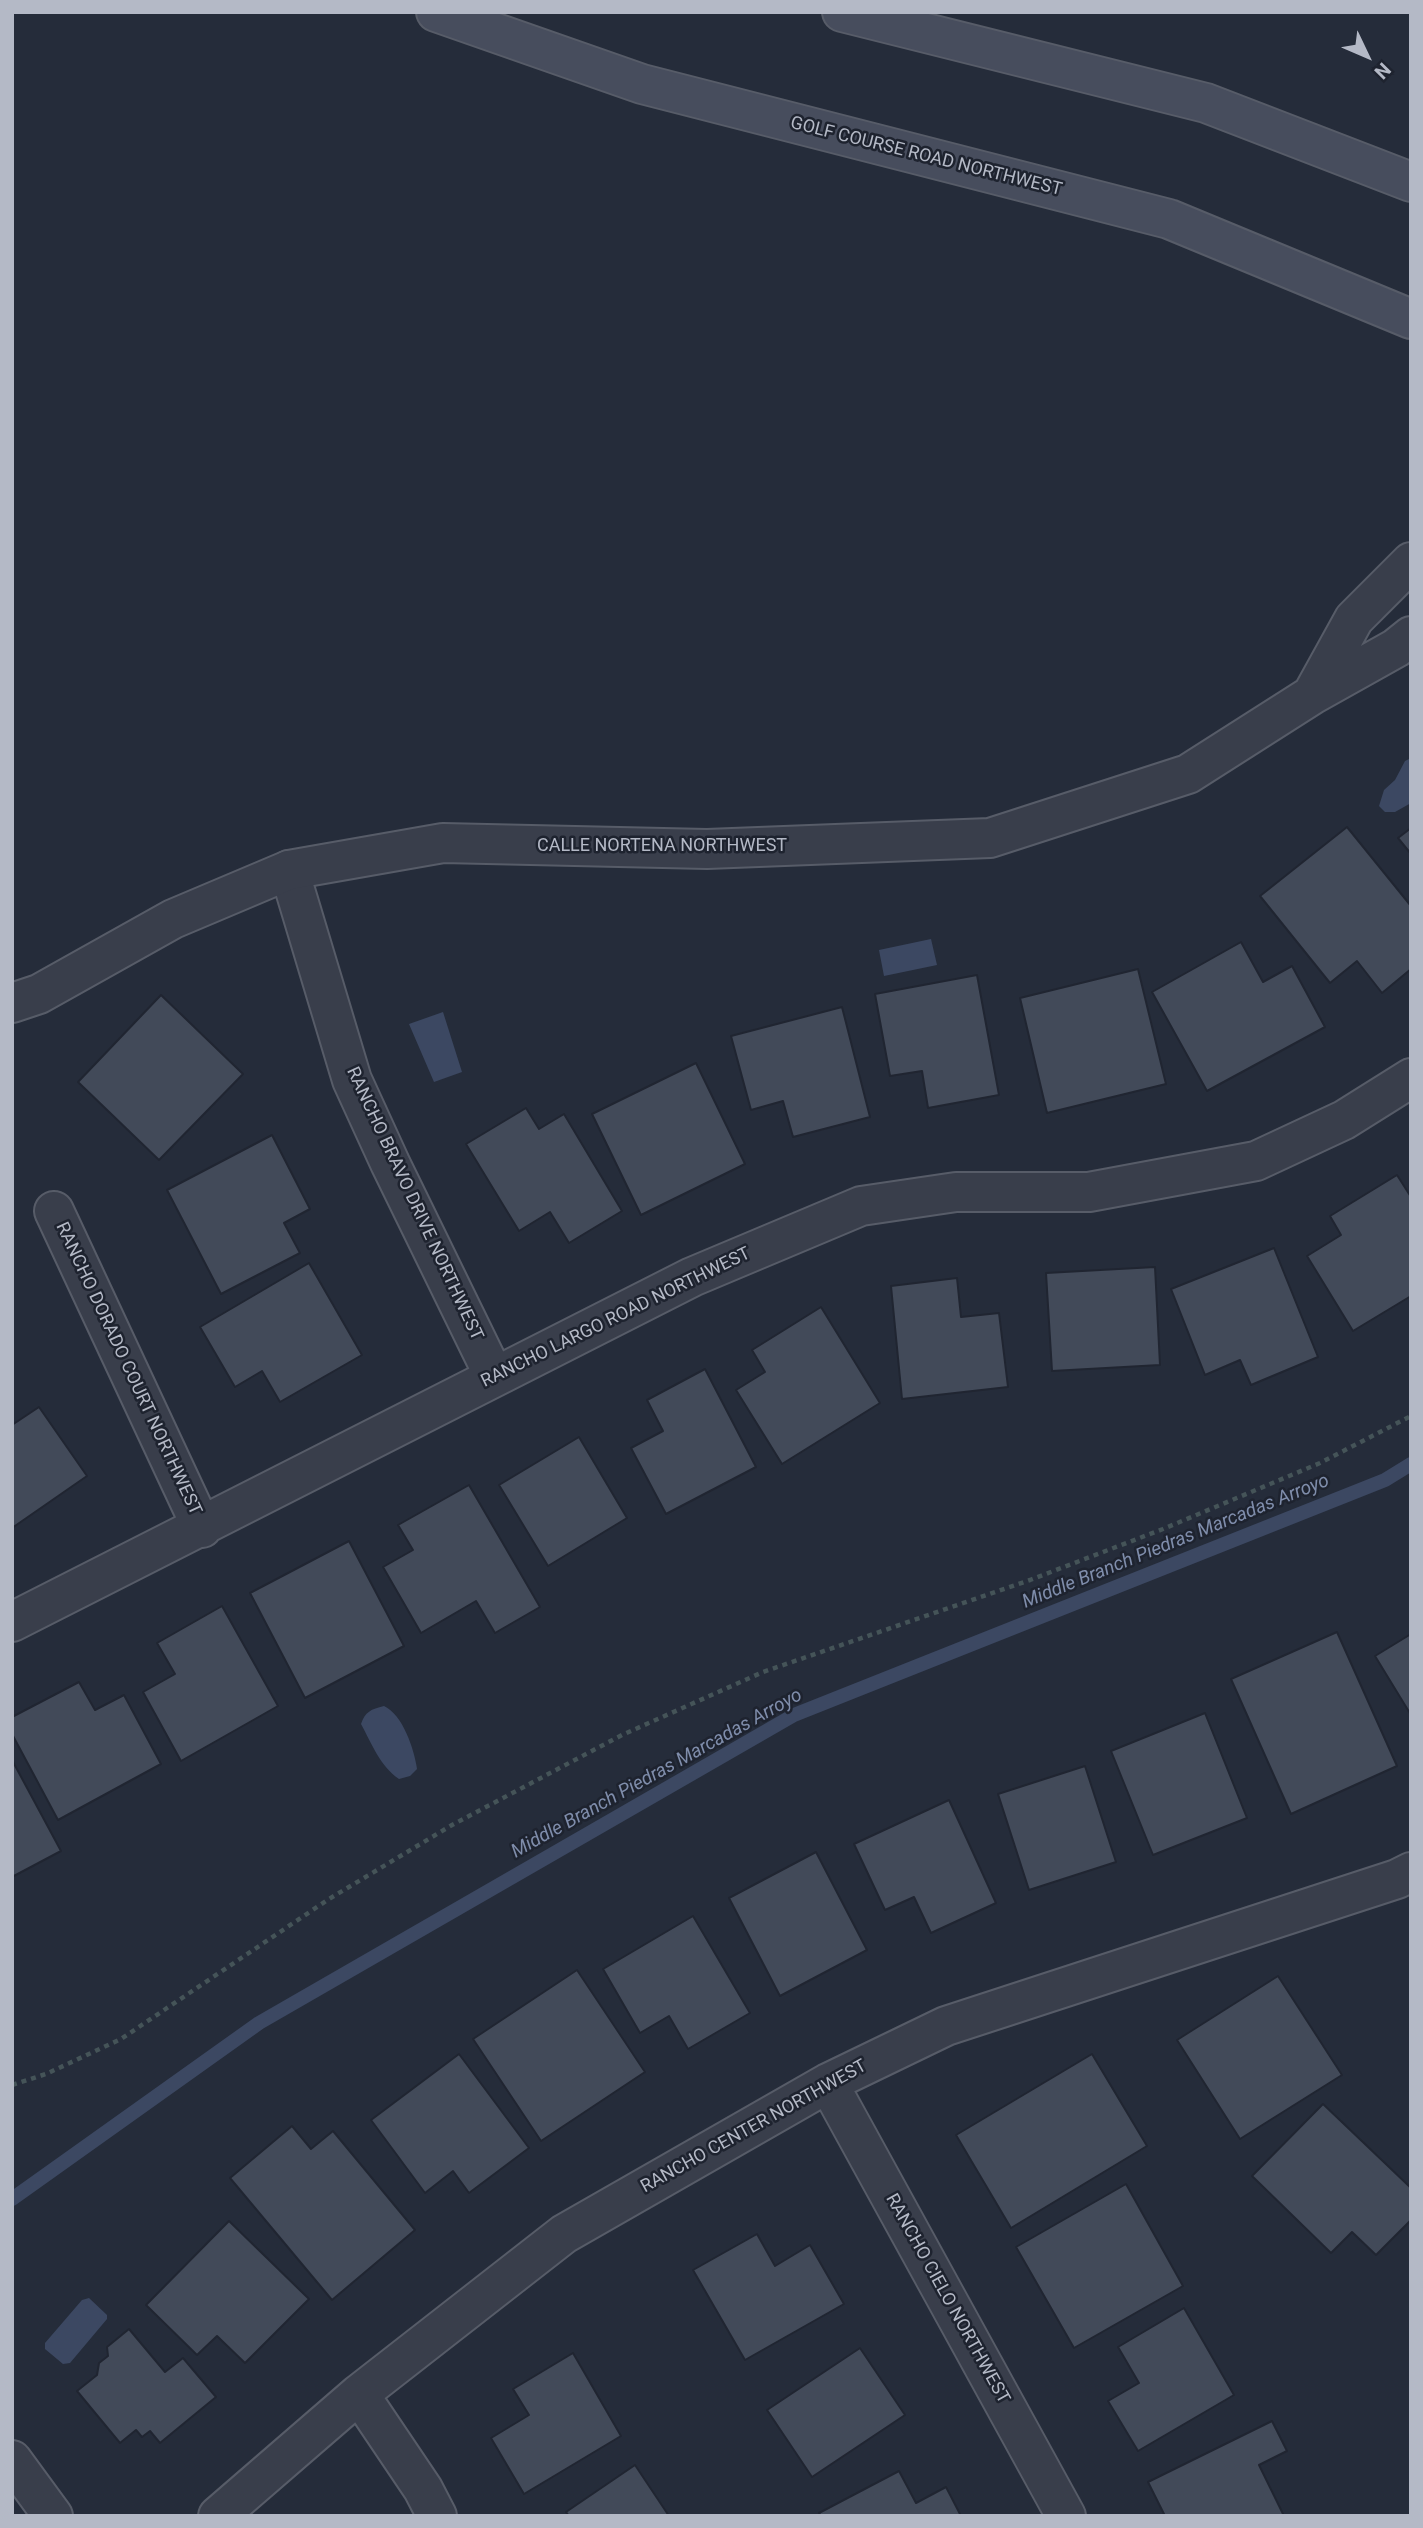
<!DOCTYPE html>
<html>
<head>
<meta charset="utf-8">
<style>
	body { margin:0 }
	#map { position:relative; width:1423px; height:2528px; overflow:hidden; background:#252c3a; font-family:Roboto,sans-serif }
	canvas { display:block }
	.frame { position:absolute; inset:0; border:14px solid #b4b9c6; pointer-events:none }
	.north { position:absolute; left:1332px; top:21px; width:70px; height:70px; -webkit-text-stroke:5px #1e232f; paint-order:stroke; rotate:134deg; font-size:19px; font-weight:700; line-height:28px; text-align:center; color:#b4b9c6 }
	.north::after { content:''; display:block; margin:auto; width:24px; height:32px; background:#b4b9c6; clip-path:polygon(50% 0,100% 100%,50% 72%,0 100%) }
</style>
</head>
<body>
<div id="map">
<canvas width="1423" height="2528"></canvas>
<div class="frame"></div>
<div class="north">N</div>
</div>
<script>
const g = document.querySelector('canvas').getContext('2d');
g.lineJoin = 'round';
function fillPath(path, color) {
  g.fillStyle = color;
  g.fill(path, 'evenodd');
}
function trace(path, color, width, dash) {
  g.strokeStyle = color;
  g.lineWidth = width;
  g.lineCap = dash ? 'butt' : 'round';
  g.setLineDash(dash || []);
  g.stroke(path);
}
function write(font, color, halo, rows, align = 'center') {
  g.font = font + ' Roboto,sans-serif';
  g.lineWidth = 5;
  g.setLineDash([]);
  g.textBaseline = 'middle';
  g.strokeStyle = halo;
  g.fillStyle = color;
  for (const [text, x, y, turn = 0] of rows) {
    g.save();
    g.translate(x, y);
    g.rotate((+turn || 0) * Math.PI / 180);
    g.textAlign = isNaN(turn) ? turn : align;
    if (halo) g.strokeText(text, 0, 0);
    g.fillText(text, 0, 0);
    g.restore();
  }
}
const water = new Path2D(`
	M 1411,758 L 1411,803 L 1395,812 L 1385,812 L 1379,806 L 1384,790 L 1395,780 L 1405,761 Z
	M 931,939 L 937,965 L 884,976 L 879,950 Z
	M 443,1012 L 462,1072 L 434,1082 L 409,1024 Z
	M 384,1706 C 403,1715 414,1749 417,1769 L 410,1776 L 399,1779 C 380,1766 372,1744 361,1724 C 365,1712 371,1709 384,1706 Z
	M 89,2298 L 107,2315 L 107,2319 L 70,2363 L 63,2364 L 45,2349 L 45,2343 L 82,2300 Z`);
const stream = new Path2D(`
	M 12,2199 L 259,2023 L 794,1715 L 1385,1480 L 1411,1464`);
const building = new Path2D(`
	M 1347,827 L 1411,906 L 1411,969 L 1382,993 L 1357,961 L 1330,983 L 1260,896 Z
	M 1411,828 L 1411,854 L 1398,838 Z
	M 1241,942 L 1263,982 L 1292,966 L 1325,1027 L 1207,1091 L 1152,992 Z
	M 1138,969 L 1166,1084 L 1047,1113 L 1020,998 Z
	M 977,975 L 999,1095 L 928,1108 L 922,1071 L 890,1076 L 875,994 Z
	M 161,995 L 243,1074 L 159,1160 L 78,1082 Z
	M 842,1007 L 870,1117 L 793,1137 L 783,1101 L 751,1110 L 731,1036 Z
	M 696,1063 L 745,1164 L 641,1215 L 592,1114 Z
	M 526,1108 L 539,1129 L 564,1114 L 622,1211 L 569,1243 L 550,1212 L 519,1231 L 466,1144 Z
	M 272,1135 L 310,1209 L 284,1223 L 300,1253 L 221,1294 L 167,1190 Z
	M 1397,1175 L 1411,1197 L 1411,1296 L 1353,1331 L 1307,1256 L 1341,1235 L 1330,1216 Z
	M 1274,1248 L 1318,1357 L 1251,1385 L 1240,1360 L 1205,1375 L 1171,1289 Z
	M 309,1263 L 362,1355 L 280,1402 L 262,1371 L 235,1387 L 200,1327 Z
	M 1155,1267 L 1160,1365 L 1052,1371 L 1046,1273 Z
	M 957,1278 L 961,1317 L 999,1313 L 1008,1387 L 902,1399 L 891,1286 Z
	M 821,1307 L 880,1403 L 782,1464 L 736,1390 L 765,1372 L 752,1350 Z
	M 705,1369 L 756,1467 L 666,1514 L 631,1448 L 663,1431 L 647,1400 Z
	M 39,1407 L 87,1476 L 12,1528 L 12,1425 Z
	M 579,1437 L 627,1518 L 548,1566 L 499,1485 Z
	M 469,1485 L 540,1607 L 495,1633 L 476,1601 L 421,1633 L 383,1567 L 413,1550 L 398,1525 Z
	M 349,1541 L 404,1646 L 305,1698 L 250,1593 Z
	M 222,1606 L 278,1706 L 181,1761 L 143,1692 L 175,1674 L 157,1643 Z
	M 1337,1632 L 1397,1766 L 1291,1814 L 1231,1679 Z
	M 1411,1634 L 1411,1715 L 1375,1656 Z
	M 79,1682 L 95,1710 L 124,1695 L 161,1764 L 58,1820 L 12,1734 L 12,1717 Z
	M 1205,1713 L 1247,1818 L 1153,1855 L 1111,1751 Z
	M 12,1760 L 61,1851 L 12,1877 Z
	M 1085,1766 L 1116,1862 L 1029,1890 L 998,1794 Z
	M 949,1800 L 996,1903 L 931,1933 L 914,1897 L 885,1910 L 854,1844 Z
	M 816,1852 L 867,1950 L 780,1996 L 729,1898 Z
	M 693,1916 L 750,2013 L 688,2049 L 669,2016 L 640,2033 L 603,1969 Z
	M 577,1970 L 645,2072 L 541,2141 L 473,2039 Z
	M 1278,1976 L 1342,2075 L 1240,2139 L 1177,2040 Z
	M 459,2054 L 529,2148 L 469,2193 L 453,2171 L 425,2193 L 371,2120 Z
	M 1092,2054 L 1147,2146 L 1011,2228 L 956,2135 Z
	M 1323,2104 L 1411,2188 L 1411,2220 L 1376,2255 L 1352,2232 L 1331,2253 L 1252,2176 Z
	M 292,2126 L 311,2149 L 333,2131 L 415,2230 L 332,2300 L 230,2178 Z
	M 1126,2184 L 1183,2286 L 1074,2348 L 1016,2247 Z
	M 229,2221 L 309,2299 L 245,2363 L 217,2336 L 197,2355 L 146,2305 Z
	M 757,2234 L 775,2266 L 810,2245 L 844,2304 L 745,2360 L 693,2270 Z
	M 1184,2308 L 1234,2395 L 1138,2451 L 1108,2401 L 1139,2383 L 1118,2347 Z
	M 129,2329 L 165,2372 L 183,2358 L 216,2397 L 160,2443 L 150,2431 L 142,2437 L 136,2430 L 120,2443 L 77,2391 L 97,2375 L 99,2363 L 108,2356 L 107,2347 Z
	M 860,2348 L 905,2415 L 812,2477 L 767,2410 Z
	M 573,2353 L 621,2436 L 524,2494 L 491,2438 L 529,2415 L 513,2389 Z
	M 1272,2421 L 1287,2451 L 1259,2465 L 1284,2516 L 1165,2516 L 1148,2482 Z
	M 635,2465 L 669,2516 L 569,2516 L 566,2512 Z
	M 899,2471 L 916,2503 L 946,2487 L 961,2516 L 821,2516 L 819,2513 Z`);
const path = new Path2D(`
	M 12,2085 L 46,2074 L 121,2039 L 329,1899 L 452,1825 L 622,1735 L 763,1672 L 1030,1580 L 1163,1529 L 1320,1463 L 1411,1416`);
const minor = new Path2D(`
	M 289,870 L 352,1080 L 390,1163 L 494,1376
	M 54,1211 L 202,1528
	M 12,1622 L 692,1277 L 861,1206 L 956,1192 L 1089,1192 L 1256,1161 L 1344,1120 L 1411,1078
	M 828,2083 L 1066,2516
	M 359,2394 L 423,2489 L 437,2516
	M 218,2516 L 359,2394 L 564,2234 L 828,2083 L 946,2026 L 1397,1879 L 1411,1872`);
const tertiary = new Path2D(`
	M 1312,695 L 1354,619 L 1411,562
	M 12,1003 L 39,994 L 173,919 L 289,870 L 443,843 L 707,849 L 990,838 L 1188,774 L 1312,695 L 1396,648 L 1411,636
	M 12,2460 L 53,2516`);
const secondary = new Path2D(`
	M 436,12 L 642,84 L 1169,219 L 1411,319
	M 842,12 L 1206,103 L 1411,182`);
const streetNames = [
	["GOLF COURSE ROAD NORTHWEST",926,157,14],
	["CALLE NORTENA NORTHWEST",662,846],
	["RANCHO BRAVO DRIVE NORTHWEST",414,1204,65],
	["RANCHO LARGO ROAD NORTHWEST",616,1318,-26],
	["RANCHO DORADO COURT NORTHWEST",128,1369,65],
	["RANCHO CENTER NORTHWEST",754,2127,-29],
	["RANCHO CIELO NORTHWEST",947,2299,61]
];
const waterNames = [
	["Middle Branch Piedras Marcadas Arroyo",1176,1542,-22],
	["Middle Branch Piedras Marcadas Arroyo",657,1774,-29]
];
fillPath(water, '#3c4862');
trace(stream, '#3c4862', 14);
fillPath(building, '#424a59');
trace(building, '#202531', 2);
trace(minor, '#575c68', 42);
trace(tertiary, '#575c68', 42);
trace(secondary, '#575c68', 42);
trace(path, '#455458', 4.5, [5, 5]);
trace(minor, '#393e4b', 38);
trace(tertiary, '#393e4b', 38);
trace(secondary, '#474d5d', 38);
write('18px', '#b4b9c6', '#1e232f', streetNames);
write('italic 19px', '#7f8dab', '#1e232f', waterNames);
</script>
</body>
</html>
